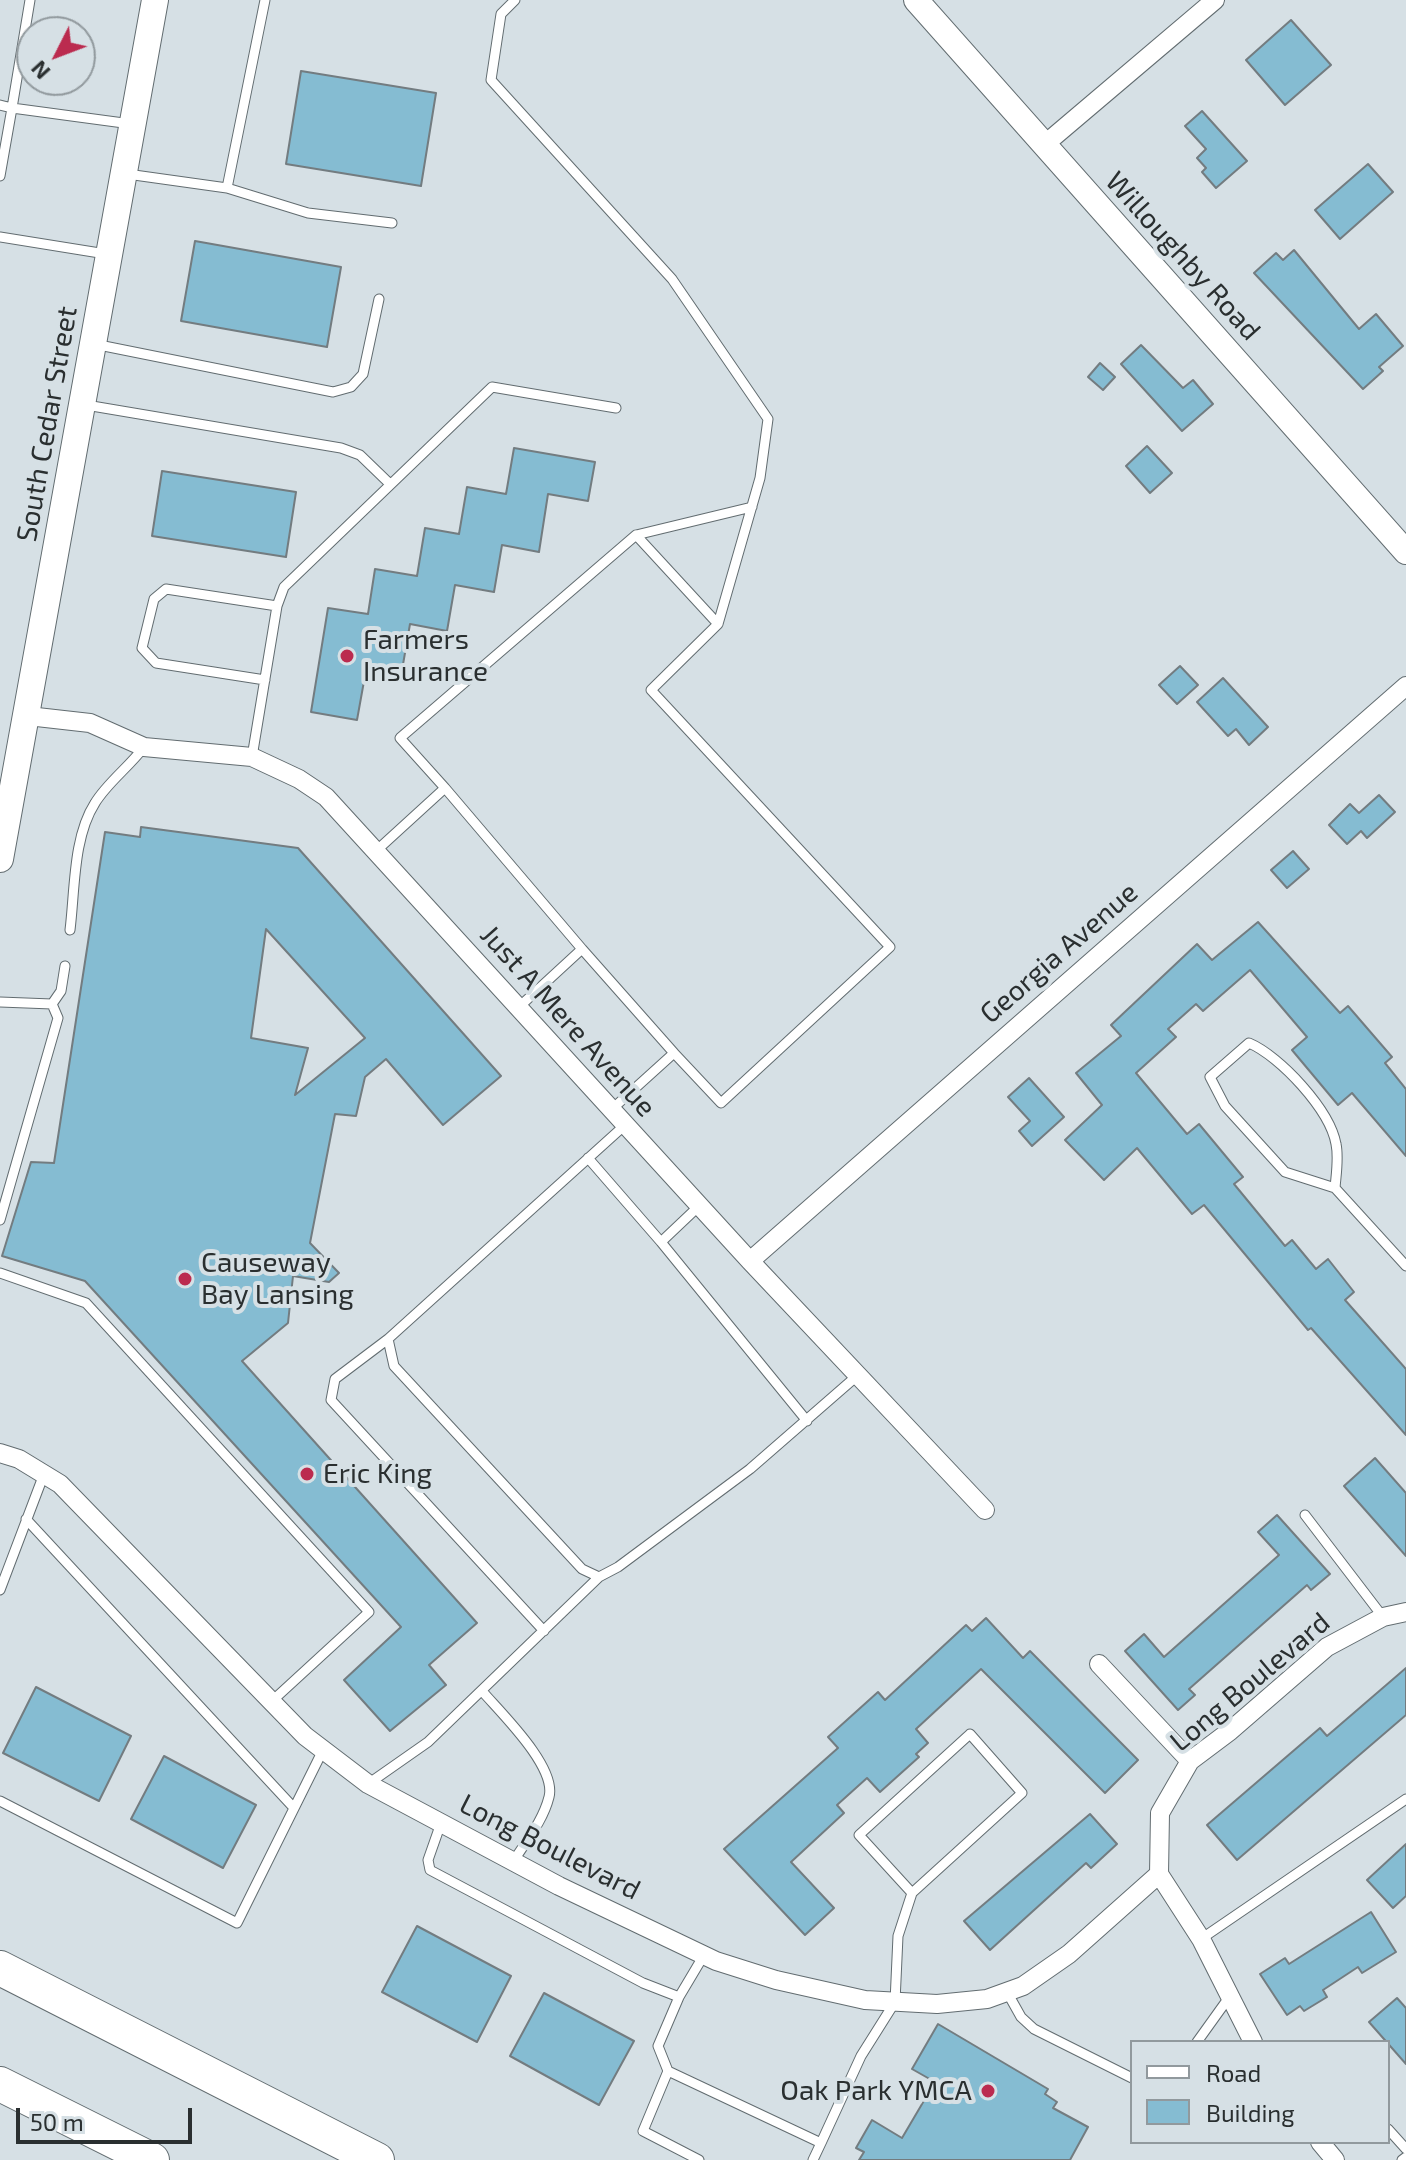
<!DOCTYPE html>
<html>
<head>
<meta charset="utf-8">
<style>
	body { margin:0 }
	#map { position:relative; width:1406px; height:2160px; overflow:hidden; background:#d6e0e5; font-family:"Exo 2",sans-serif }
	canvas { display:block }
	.legend { position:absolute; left:1130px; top:2040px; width:260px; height:104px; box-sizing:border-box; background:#d6e0e5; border:2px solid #91999d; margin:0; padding:10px 14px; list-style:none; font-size:24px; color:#2a2f30 }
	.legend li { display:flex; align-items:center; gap:16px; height:40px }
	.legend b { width:40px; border:2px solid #91999d }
	.north { position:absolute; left:16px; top:16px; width:80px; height:80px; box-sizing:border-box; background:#d6e0e5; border:2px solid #91999d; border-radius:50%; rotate:228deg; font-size:22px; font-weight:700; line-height:32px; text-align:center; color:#2a2f30 }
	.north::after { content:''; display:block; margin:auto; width:28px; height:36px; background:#bb2b4f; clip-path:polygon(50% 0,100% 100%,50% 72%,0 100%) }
	.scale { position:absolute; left:16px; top:2108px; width:176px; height:36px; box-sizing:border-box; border:4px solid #2a2f30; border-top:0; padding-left:10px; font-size:24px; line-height:28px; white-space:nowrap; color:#2a2f30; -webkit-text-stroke:6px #d6e0e5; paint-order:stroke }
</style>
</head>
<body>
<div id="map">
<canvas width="1406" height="2160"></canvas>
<ul class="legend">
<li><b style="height:10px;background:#fff"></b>Road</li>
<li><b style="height:22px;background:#85bcd2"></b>Building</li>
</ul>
<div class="north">N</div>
<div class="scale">50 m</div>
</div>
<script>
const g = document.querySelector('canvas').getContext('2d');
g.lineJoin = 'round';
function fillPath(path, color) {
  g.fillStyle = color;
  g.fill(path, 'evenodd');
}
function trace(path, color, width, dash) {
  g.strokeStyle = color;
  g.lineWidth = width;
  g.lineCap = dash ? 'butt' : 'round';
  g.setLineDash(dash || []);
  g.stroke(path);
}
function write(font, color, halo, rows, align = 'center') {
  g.font = font + ' "Exo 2",sans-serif';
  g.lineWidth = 8;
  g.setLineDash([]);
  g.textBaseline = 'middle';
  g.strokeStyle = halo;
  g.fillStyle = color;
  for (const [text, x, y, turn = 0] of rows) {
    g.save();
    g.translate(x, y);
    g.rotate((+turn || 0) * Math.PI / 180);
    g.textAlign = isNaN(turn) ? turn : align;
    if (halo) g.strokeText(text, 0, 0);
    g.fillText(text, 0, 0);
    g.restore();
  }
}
const building = new Path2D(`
	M 1291,20 L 1331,65 L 1285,105 L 1246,60 Z
	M 301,71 L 436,93 L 421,186 L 286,164 Z
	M 1202,111 L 1247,161 L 1216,188 L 1202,172 L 1206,168 L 1197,158 L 1206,149 L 1185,126 Z
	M 1368,164 L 1393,192 L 1340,239 L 1315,210 Z
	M 195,241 L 341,267 L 327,347 L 181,321 Z
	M 1294,250 L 1359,329 L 1376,314 L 1403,346 L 1379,367 L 1383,371 L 1363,389 L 1254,273 L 1276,253 L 1283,260 Z
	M 1141,345 L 1183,388 L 1193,380 L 1213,404 L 1182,431 L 1121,364 Z
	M 1100,363 L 1115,377 L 1103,390 L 1088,377 Z
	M 1147,446 L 1172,473 L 1150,493 L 1126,466 Z
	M 514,448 L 595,462 L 588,501 L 548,494 L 539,552 L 502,545 L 494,592 L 455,585 L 447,631 L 410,624 L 401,676 L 366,670 L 357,720 L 311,712 L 328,608 L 368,614 L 375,569 L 417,576 L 425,528 L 459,534 L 467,487 L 506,494 Z
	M 162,471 L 296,492 L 286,557 L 152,536 Z
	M 1180,666 L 1198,685 L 1177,704 L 1159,685 Z
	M 1223,678 L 1268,727 L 1249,745 L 1236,729 L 1228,736 L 1197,702 Z
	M 1379,795 L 1395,812 L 1367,838 L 1361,831 L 1347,844 L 1329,825 L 1350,804 L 1359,813 Z
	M 141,827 L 298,848 L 501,1076 L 443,1125 L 386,1059 L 365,1077 L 356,1116 L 335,1114 L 310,1243 L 339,1273 L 329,1282 L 293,1276 L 288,1323 L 242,1361 L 477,1623 L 429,1665 L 446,1685 L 390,1731 L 344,1680 L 401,1627 L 85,1281 L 2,1256 L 31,1162 L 54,1163 L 105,832 L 140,837 ZM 266,929 L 365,1038 L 295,1095 L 308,1048 L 251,1038 Z
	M 1293,851 L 1309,869 L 1287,888 L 1271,870 Z
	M 1258,922 L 1340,1013 L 1348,1006 L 1392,1057 L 1385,1063 L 1406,1089 L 1406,1156 L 1352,1093 L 1338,1105 L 1292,1050 L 1307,1037 L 1250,970 L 1203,1011 L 1196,1004 L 1168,1029 L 1176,1037 L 1136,1073 L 1187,1134 L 1199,1124 L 1243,1177 L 1234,1184 L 1285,1246 L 1292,1240 L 1316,1269 L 1328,1259 L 1354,1292 L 1345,1300 L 1406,1369 L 1406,1435 L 1311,1328 L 1308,1330 L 1204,1205 L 1192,1214 L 1137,1148 L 1104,1180 L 1065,1140 L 1102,1105 L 1076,1073 L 1121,1036 L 1111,1025 L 1197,944 L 1212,960 Z
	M 1029,1078 L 1064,1117 L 1032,1146 L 1019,1131 L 1030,1121 L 1008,1097 Z
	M 1375,1458 L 1406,1493 L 1406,1556 L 1344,1486 Z
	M 1277,1515 L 1330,1574 L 1311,1590 L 1307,1585 L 1189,1689 L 1195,1695 L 1178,1710 L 1125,1651 L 1144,1634 L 1164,1657 L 1279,1555 L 1258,1532 Z
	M 986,1618 L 1023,1658 L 1030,1651 L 1138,1760 L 1105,1793 L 981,1669 L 916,1729 L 928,1743 L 916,1754 L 919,1757 L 880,1792 L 867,1778 L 837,1805 L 844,1813 L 791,1862 L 834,1908 L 805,1935 L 724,1849 L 838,1748 L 828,1737 L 878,1692 L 885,1700 L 966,1625 L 972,1631 Z
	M 1406,1668 L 1406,1715 L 1237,1860 L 1207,1825 L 1320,1728 L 1327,1736 Z
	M 36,1687 L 131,1736 L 99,1801 L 3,1753 Z
	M 164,1756 L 256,1805 L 223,1868 L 131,1819 Z
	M 1090,1814 L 1117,1844 L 1091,1868 L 1086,1863 L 990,1950 L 964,1921 Z
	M 1406,1844 L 1406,1896 L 1393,1908 L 1367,1880 Z
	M 1371,1912 L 1396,1952 L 1362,1973 L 1358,1967 L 1323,1990 L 1327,1997 L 1304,2011 L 1300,2006 L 1287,2015 L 1260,1974 L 1285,1958 L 1289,1964 Z
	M 417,1926 L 511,1976 L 477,2042 L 382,1992 Z
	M 544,1993 L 634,2041 L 599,2105 L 510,2056 Z
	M 1397,1998 L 1406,2008 L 1406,2064 L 1369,2022 Z
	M 938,2024 L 1048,2089 L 1045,2094 L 1057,2102 L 1053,2108 L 1088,2127 L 1070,2160 L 859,2160 L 864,2152 L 856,2148 L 872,2120 L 902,2138 L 935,2082 L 912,2069 Z`);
const service = new Path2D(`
	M 515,0 L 501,14 L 491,80 L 672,279 L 768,419 L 760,478 L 718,624
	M 0,105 L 12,108 L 30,0
	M 127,174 L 227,188 L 265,0
	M 0,176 L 12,108 L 131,124
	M 227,188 L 308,213 L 392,223
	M 0,237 L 106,254
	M 94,344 L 333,392 L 351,387 L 363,374 L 379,299
	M 86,405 L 341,448 L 360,455 L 390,484
	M 636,535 L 752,507
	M 265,680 L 156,663 L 142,648 L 154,599 L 166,589 L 277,606
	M 252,757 L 277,606 L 284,587 L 492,387 L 616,408
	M 445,788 L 582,949
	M 376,851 L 445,788 L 400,738 L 636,535 L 718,624 L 651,690 L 890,947 L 721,1103 L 674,1053 L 611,1110
	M 70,930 C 75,890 73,837 95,803 C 107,783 129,767 144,747
	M 0,1002 L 52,1004 L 61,991 L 65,966
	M 519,1007 L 582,949 L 674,1053
	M 625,1125 L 388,1339 L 394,1366 L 582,1569 L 599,1577 L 618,1567 L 750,1469 L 858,1375
	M 588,1158 L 661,1242 L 699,1206
	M 1335,1188 C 1336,1175 1339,1158 1336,1144 C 1330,1110 1280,1056 1249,1043 L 1210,1077 L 1225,1106 L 1285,1172 L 1335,1188 L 1406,1266
	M 0,1220 L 58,1018 L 52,1004
	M 661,1242 L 807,1421
	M 0,1273 L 86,1303 L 369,1612 L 271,1702
	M 388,1339 L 335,1379 L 331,1400 L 544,1631
	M 1305,1515 L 1383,1617
	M 26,1519 L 294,1808
	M 0,1590 L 44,1474
	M 482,1691 C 501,1713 557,1767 549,1797 C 543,1821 526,1841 513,1862
	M 368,1784 L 428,1742 L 599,1577
	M 0,1801 L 237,1923 L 323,1750
	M 441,1823 L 428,1860 L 430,1870 L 643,1983 L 679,1997
	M 1201,1939 L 1406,1799
	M 704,1955 L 679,1997 L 658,2046 L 668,2071 L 821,2143 L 861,2056 L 895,2002 L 898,1936 L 912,1893 L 1022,1793 L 970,1734 L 859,1835 L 912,1893
	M 1007,1992 L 1021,2017 L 1034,2029 L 1132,2078
	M 1197,2042 L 1230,1996
	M 668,2071 L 643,2131 L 699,2160
	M 1388,2129 L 1406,2149
	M 813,2160 L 821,2143
	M 1402,2160 L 1406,2157`);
const minor = new Path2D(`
	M 1044,145 L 1215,0
	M 28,716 L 90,723 L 144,747 L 252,757 L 299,779 L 326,797 L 750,1261 L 985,1510
	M 750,1261 L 1406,686
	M 0,1453 L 19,1459 L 60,1484 L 305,1736 L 368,1784 L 559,1886 L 716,1961 L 776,1980 L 865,2000 L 937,2004 L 987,1999 L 1023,1986 L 1069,1954 L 1159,1874
	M 1099,1664 L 1190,1761
	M 1253,2042 L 1201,1939 L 1159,1874 L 1160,1813 L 1190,1761 L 1230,1731 L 1327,1647 L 1383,1617 L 1406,1612
	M 1320,2142 L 1335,2160`);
const tertiary = new Path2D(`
	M 916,0 L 1406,552`);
const secondary = new Path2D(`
	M 0,859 L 155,0`);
const motorway = new Path2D(`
	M 0,1968 L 377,2160
	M 0,2084 L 152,2160`);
const markers = [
	[347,656,8,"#bb2b4f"],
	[185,1279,8,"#bb2b4f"],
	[307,1474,8,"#bb2b4f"],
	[988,2091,8,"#bb2b4f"]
];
const streetNames = [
	["Willoughby Road",1183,256,48],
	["South Cedar Street",47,424,-80],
	["Georgia Avenue",1059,953,-41],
	["Just A Mere Avenue",568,1021,48],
	["Long Boulevard",1250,1682,-40],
	["Long Boulevard",550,1847,27]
];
const poiNames = [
	["Farmers",363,640],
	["Insurance",363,672],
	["Causeway",201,1263],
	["Bay Lansing",201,1295],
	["Eric King",323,1474],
	["Oak Park YMCA",972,2091,"right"]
];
fillPath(building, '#85bcd2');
trace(building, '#737c80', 2);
trace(service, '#626c70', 11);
trace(minor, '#626c70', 20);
trace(tertiary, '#626c70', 26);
trace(secondary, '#626c70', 28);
trace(motorway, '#626c70', 36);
trace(service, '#fff', 9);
trace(minor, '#fff', 18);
trace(tertiary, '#fff', 24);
trace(secondary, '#fff', 26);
trace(motorway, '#fff', 34);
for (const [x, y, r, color] of markers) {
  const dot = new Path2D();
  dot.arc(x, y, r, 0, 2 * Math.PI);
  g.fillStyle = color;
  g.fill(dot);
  trace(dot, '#d6e0e5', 3);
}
write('28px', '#2a2f30', '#d6e0e5', streetNames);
write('28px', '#2a2f30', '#d6e0e5', poiNames, 'left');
</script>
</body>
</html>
